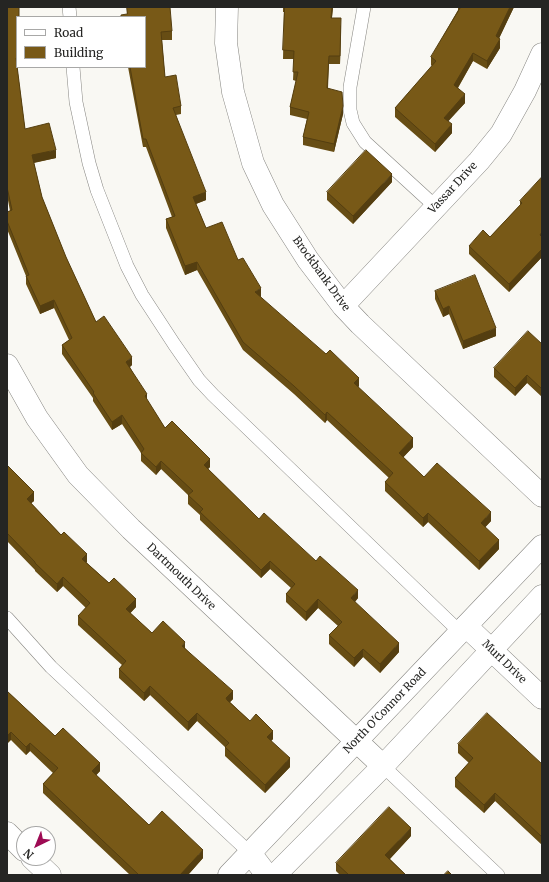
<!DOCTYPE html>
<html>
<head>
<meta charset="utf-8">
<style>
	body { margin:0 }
	#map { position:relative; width:549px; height:882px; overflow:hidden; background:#f9f8f3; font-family:Merriweather,serif }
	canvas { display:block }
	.frame { position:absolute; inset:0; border:8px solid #252523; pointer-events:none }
	.legend { position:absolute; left:16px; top:16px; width:130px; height:52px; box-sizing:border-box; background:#fff; border:1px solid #a8a8a7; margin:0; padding:5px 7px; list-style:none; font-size:12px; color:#252523 }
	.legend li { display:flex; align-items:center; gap:8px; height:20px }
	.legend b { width:20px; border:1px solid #a8a8a7 }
	.north { position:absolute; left:16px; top:826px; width:40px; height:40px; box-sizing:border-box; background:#fff; border:1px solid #a8a8a7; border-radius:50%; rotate:223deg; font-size:11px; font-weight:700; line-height:16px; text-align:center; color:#252523 }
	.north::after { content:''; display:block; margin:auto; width:14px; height:18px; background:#9e0b54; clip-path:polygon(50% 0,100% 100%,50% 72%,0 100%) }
</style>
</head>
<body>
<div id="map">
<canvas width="549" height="882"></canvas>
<div class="frame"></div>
<ul class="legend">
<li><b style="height:5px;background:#fff"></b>Road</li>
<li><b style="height:11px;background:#785917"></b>Building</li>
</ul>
<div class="north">N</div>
</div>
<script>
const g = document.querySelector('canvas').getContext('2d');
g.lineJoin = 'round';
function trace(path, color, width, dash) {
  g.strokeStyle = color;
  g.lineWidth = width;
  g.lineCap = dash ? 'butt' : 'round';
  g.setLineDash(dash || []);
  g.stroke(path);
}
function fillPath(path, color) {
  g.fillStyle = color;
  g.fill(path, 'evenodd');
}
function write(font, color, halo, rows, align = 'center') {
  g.font = font + ' Merriweather,serif';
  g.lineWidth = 4;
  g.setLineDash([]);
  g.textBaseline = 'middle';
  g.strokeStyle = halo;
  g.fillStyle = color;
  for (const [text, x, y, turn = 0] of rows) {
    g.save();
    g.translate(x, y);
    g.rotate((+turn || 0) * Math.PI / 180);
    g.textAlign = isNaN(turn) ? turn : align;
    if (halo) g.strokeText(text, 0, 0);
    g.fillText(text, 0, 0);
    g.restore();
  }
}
const service = new Path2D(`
	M 69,7 L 70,17
	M 364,7 L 350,87 L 350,110 L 353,123 L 365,142 L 436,207
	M 73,67 L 76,102 L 89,163 L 97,190 L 127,266 L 142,295 L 174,344 L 199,380 L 213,395 L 460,632
	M 7,618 L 51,667 L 250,853
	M 383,766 L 498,875`);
const minor = new Path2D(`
	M 227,7 L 226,43 L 233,92 L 253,163 L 273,205 L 308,260 L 343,306 L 360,324 L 542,496
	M 343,306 L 479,161 L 501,134 L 525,91 L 542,54
	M 7,365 L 37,418 L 78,475 L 131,529 L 383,766
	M 466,626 L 542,698
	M 7,833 L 24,850
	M 250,853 L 267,875
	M 32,858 L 50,875`);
const secondary = new Path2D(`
	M 229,875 L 542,546
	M 275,875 L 383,766 L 542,596`);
const wall = new Path2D(`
	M 7,7 L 17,17 L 17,66 L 25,129 L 56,158 L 34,163 L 42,197 L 66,257 L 96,322 L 132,365 L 130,367 L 147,400 L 165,428 L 210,467 L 208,469 L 259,519 L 316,561 L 358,598 L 355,602 L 399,652 L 380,673 L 363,657 L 354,667 L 329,644 L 329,635 L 338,626 L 318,608 L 306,621 L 286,602 L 286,594 L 291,588 L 270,569 L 261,578 L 200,520 L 200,515 L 188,504 L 188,495 L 161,469 L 156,475 L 141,461 L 141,453 L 122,424 L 112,430 L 93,401 L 93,398 L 62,354 L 62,345 L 69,340 L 54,308 L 40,314 L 26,284 L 26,276 L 7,229 L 7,212 L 10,211 L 7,195 Z
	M 283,7 L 333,7 L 332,18 L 341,26 L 340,64 L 329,64 L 328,88 L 343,114 L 334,152 L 303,145 L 303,137 L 307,119 L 290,115 L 290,107 L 296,81 L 293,80 L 294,59 L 283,59 L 284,12 L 283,12 Z
	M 458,7 L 514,7 L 499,38 L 500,48 L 487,69 L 473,61 L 458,88 L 465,103 L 448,121 L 452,133 L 435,152 L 395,117 L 395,108 L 432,66 L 431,65 L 431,57 L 458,10 Z
	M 127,14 L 172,31 L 172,40 L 162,40 L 165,77 L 181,106 L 181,114 L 176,115 L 206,200 L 196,204 L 206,228 L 238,260 L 260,297 L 359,386 L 358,387 L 413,447 L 403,457 L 424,477 L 491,521 L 485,527 L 499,549 L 479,570 L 428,522 L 423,527 L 385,491 L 385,482 L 389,478 L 327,420 L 325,423 L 294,394 L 243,350 L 197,270 L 185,275 L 166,228 L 166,219 L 172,217 L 146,147 L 143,147 L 128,67 L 145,67 Z
	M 542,177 L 542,257 L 509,292 L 469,254 L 469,246 L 490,237 L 520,205 L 520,201 Z
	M 392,182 L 353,224 L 327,200 L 327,192 Z
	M 435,291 L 496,336 L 463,349 L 449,314 L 443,317 L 435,299 Z
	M 542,344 L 542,397 L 527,383 L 515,396 L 494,377 L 494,368 Z
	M 7,465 L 34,501 L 31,503 L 87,562 L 86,562 L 109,583 L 136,607 L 130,613 L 152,633 L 185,648 L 233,699 L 230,702 L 250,721 L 273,739 L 271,741 L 290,767 L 265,793 L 225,756 L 225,747 L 197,721 L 188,731 L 150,695 L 144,701 L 119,678 L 119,669 L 122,665 L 78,625 L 78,616 L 86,608 L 63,586 L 57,592 L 35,571 L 35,570 L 7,541 Z
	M 7,691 L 55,736 L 100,771 L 96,775 L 149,825 L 203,858 L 188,875 L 130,875 L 43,793 L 43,784 L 53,773 L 30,751 L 26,755 L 11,740 Z
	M 458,744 L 542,764 L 542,845 L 495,801 L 484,813 L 455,787 L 455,778 L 469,763 L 458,753 Z
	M 411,836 L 390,859 L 406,875 L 340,875 L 336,871 L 336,863 Z`);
const shadedWall = new Path2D(`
	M 332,7 L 333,7 L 331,26 L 331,18 Z
	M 510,7 L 514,7 L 496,45 L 496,36 Z
	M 341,18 L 341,26 L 340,64 L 340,56 Z
	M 500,39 L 500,48 L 487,69 L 487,61 Z
	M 473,53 L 473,61 L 454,94 L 454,85 Z
	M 465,94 L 465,103 L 444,126 L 444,118 Z
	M 343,106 L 343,114 L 334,152 L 334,144 Z
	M 452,124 L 452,133 L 435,152 L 435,144 Z
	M 56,150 L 56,158 L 32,163 L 32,155 Z
	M 392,174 L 392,182 L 353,224 L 353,216 Z
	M 206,192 L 206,200 L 193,205 L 193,197 Z
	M 542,249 L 542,257 L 509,292 L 509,284 Z
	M 197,262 L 197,270 L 185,275 L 185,266 Z
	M 261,288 L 261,297 L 255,300 L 255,292 Z
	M 54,300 L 54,308 L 40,314 L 40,306 Z
	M 449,306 L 449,314 L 443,317 L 443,309 Z
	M 496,328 L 496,336 L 463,349 L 463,341 Z
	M 132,357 L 132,365 L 126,370 L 126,362 Z
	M 527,375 L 527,383 L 515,396 L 515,388 Z
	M 359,378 L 359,386 L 354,392 L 354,383 Z
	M 147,394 L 147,403 L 145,396 Z
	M 327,412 L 327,420 L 325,423 L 325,415 Z
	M 122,415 L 122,424 L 112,430 L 112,422 Z
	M 413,438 L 413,447 L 399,462 L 399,453 Z
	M 7,452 L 8,452 L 8,460 L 7,460 Z
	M 210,459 L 210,467 L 204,473 L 204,465 Z
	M 161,461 L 161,469 L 156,475 L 156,467 Z
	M 34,492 L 34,501 L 27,507 L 27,499 Z
	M 491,512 L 491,521 L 481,532 L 481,523 Z
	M 428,513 L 428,522 L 423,527 L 423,518 Z
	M 499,540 L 499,549 L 479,570 L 479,561 Z
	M 87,554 L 87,562 L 82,567 L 82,559 Z
	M 270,561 L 270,569 L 261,578 L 261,570 Z
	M 63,577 L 63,586 L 57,592 L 57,584 Z
	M 358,590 L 358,598 L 351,606 L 351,598 Z
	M 136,599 L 136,607 L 126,618 L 126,609 Z
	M 318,599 L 318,608 L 306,621 L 306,612 Z
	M 185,642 L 185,650 L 182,646 Z
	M 399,643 L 399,652 L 380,673 L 380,664 Z
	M 363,649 L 363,657 L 354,667 L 354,658 Z
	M 150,686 L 150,695 L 144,701 L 144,693 Z
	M 233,691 L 233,699 L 226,706 L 226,698 Z
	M 197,713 L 197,721 L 188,731 L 188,722 Z
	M 273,731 L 273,739 L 267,745 L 267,737 Z
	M 11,732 L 11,740 L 7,744 L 7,736 Z
	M 30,743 L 30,751 L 26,755 L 26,747 Z
	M 290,758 L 290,767 L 265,793 L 265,785 Z
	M 100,763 L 100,771 L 92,780 L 92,771 Z
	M 495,793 L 495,801 L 484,813 L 484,805 Z
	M 411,828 L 411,836 L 385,864 L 385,855 Z
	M 203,850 L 203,858 L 188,875 L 180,875 Z`);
const building = new Path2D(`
	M 7,7 L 19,7 L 19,17 L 17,17 L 17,58 L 16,58 L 25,129 L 49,123 L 56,150 L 32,155 L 42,197 L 66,257 L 96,322 L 104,316 L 132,357 L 126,362 L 147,394 L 145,396 L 165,428 L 172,421 L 210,459 L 204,465 L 259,519 L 264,513 L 316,561 L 320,556 L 358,590 L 351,598 L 399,643 L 380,664 L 363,649 L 354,658 L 329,635 L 342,622 L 318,599 L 306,612 L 286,594 L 295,584 L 270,561 L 261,570 L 200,512 L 203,509 L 188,495 L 193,491 L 161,461 L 156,467 L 141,453 L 144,449 L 122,415 L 112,422 L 93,393 L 94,392 L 62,345 L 72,338 L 54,300 L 40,306 L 26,276 L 29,275 L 7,221 L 7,212 L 12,210 L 7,187 Z
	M 127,7 L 170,7 L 172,31 L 161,32 L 165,77 L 176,75 L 181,106 L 173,108 L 206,192 L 193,197 L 206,228 L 222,222 L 238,260 L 243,258 L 261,288 L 255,292 L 326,354 L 330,350 L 359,378 L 354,383 L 413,438 L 399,453 L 424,477 L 437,463 L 491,512 L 481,523 L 499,540 L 479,561 L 428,513 L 423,518 L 385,482 L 393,473 L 327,412 L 325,415 L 294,386 L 243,342 L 197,262 L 185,266 L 166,219 L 175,216 L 146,139 L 143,139 L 130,67 L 145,67 L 145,17 L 121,17 L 121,15 L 127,14 Z
	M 285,7 L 332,7 L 331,18 L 341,18 L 340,56 L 329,56 L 327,88 L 342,92 L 343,106 L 334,144 L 303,137 L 309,112 L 290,107 L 298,72 L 293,72 L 294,51 L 283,50 Z
	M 461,7 L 510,7 L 496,36 L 500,39 L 487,61 L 473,53 L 454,85 L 465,94 L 444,118 L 452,124 L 435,144 L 395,108 L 436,61 L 431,57 Z
	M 366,150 L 392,174 L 353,216 L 327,192 Z
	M 542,177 L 542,232 L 540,235 L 542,237 L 542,249 L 509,284 L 469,246 L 483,230 L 490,237 L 522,203 L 520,201 Z
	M 475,275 L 496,328 L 463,341 L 449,306 L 443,309 L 435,291 Z
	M 528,331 L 542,344 L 542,389 L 527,375 L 515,388 L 494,368 Z
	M 7,465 L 34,492 L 27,499 L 61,535 L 64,532 L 87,554 L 82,559 L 109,583 L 114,578 L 136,599 L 126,609 L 152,633 L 163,621 L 185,642 L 182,646 L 233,691 L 226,698 L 227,700 L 250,721 L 256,714 L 273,731 L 267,737 L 290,758 L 265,785 L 225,747 L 229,743 L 197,713 L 188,722 L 150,686 L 144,693 L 119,669 L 126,661 L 78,616 L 90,603 L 63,577 L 57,584 L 35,563 L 35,562 L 7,533 Z
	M 7,691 L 55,736 L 63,728 L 100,763 L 92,771 L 149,825 L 162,811 L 203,850 L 180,875 L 139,875 L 43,784 L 58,768 L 30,743 L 26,747 L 11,732 L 7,736 Z
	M 487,713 L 542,764 L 542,837 L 495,793 L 484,805 L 455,778 L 473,758 L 458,744 Z
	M 389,807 L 411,828 L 385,855 L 406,875 L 349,875 L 336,863 Z
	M 448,871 L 452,875 L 444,875 Z`);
const streetNames = [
	["Vassar Drive",453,188,-47],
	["Brockbank Drive",321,274,54],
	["Dartmouth Drive",181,577,44],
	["Murl Drive",504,662,44],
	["North O'Connor Road",385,711,-46]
];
trace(service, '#878682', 14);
trace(minor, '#878682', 23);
trace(secondary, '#878682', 23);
trace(service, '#fff', 13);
trace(minor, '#fff', 22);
trace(secondary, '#fff', 22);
fillPath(wall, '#674d14');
fillPath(shadedWall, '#543e10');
fillPath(building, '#785917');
trace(building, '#543e10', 1);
write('11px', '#252523', '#fff', streetNames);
</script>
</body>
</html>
